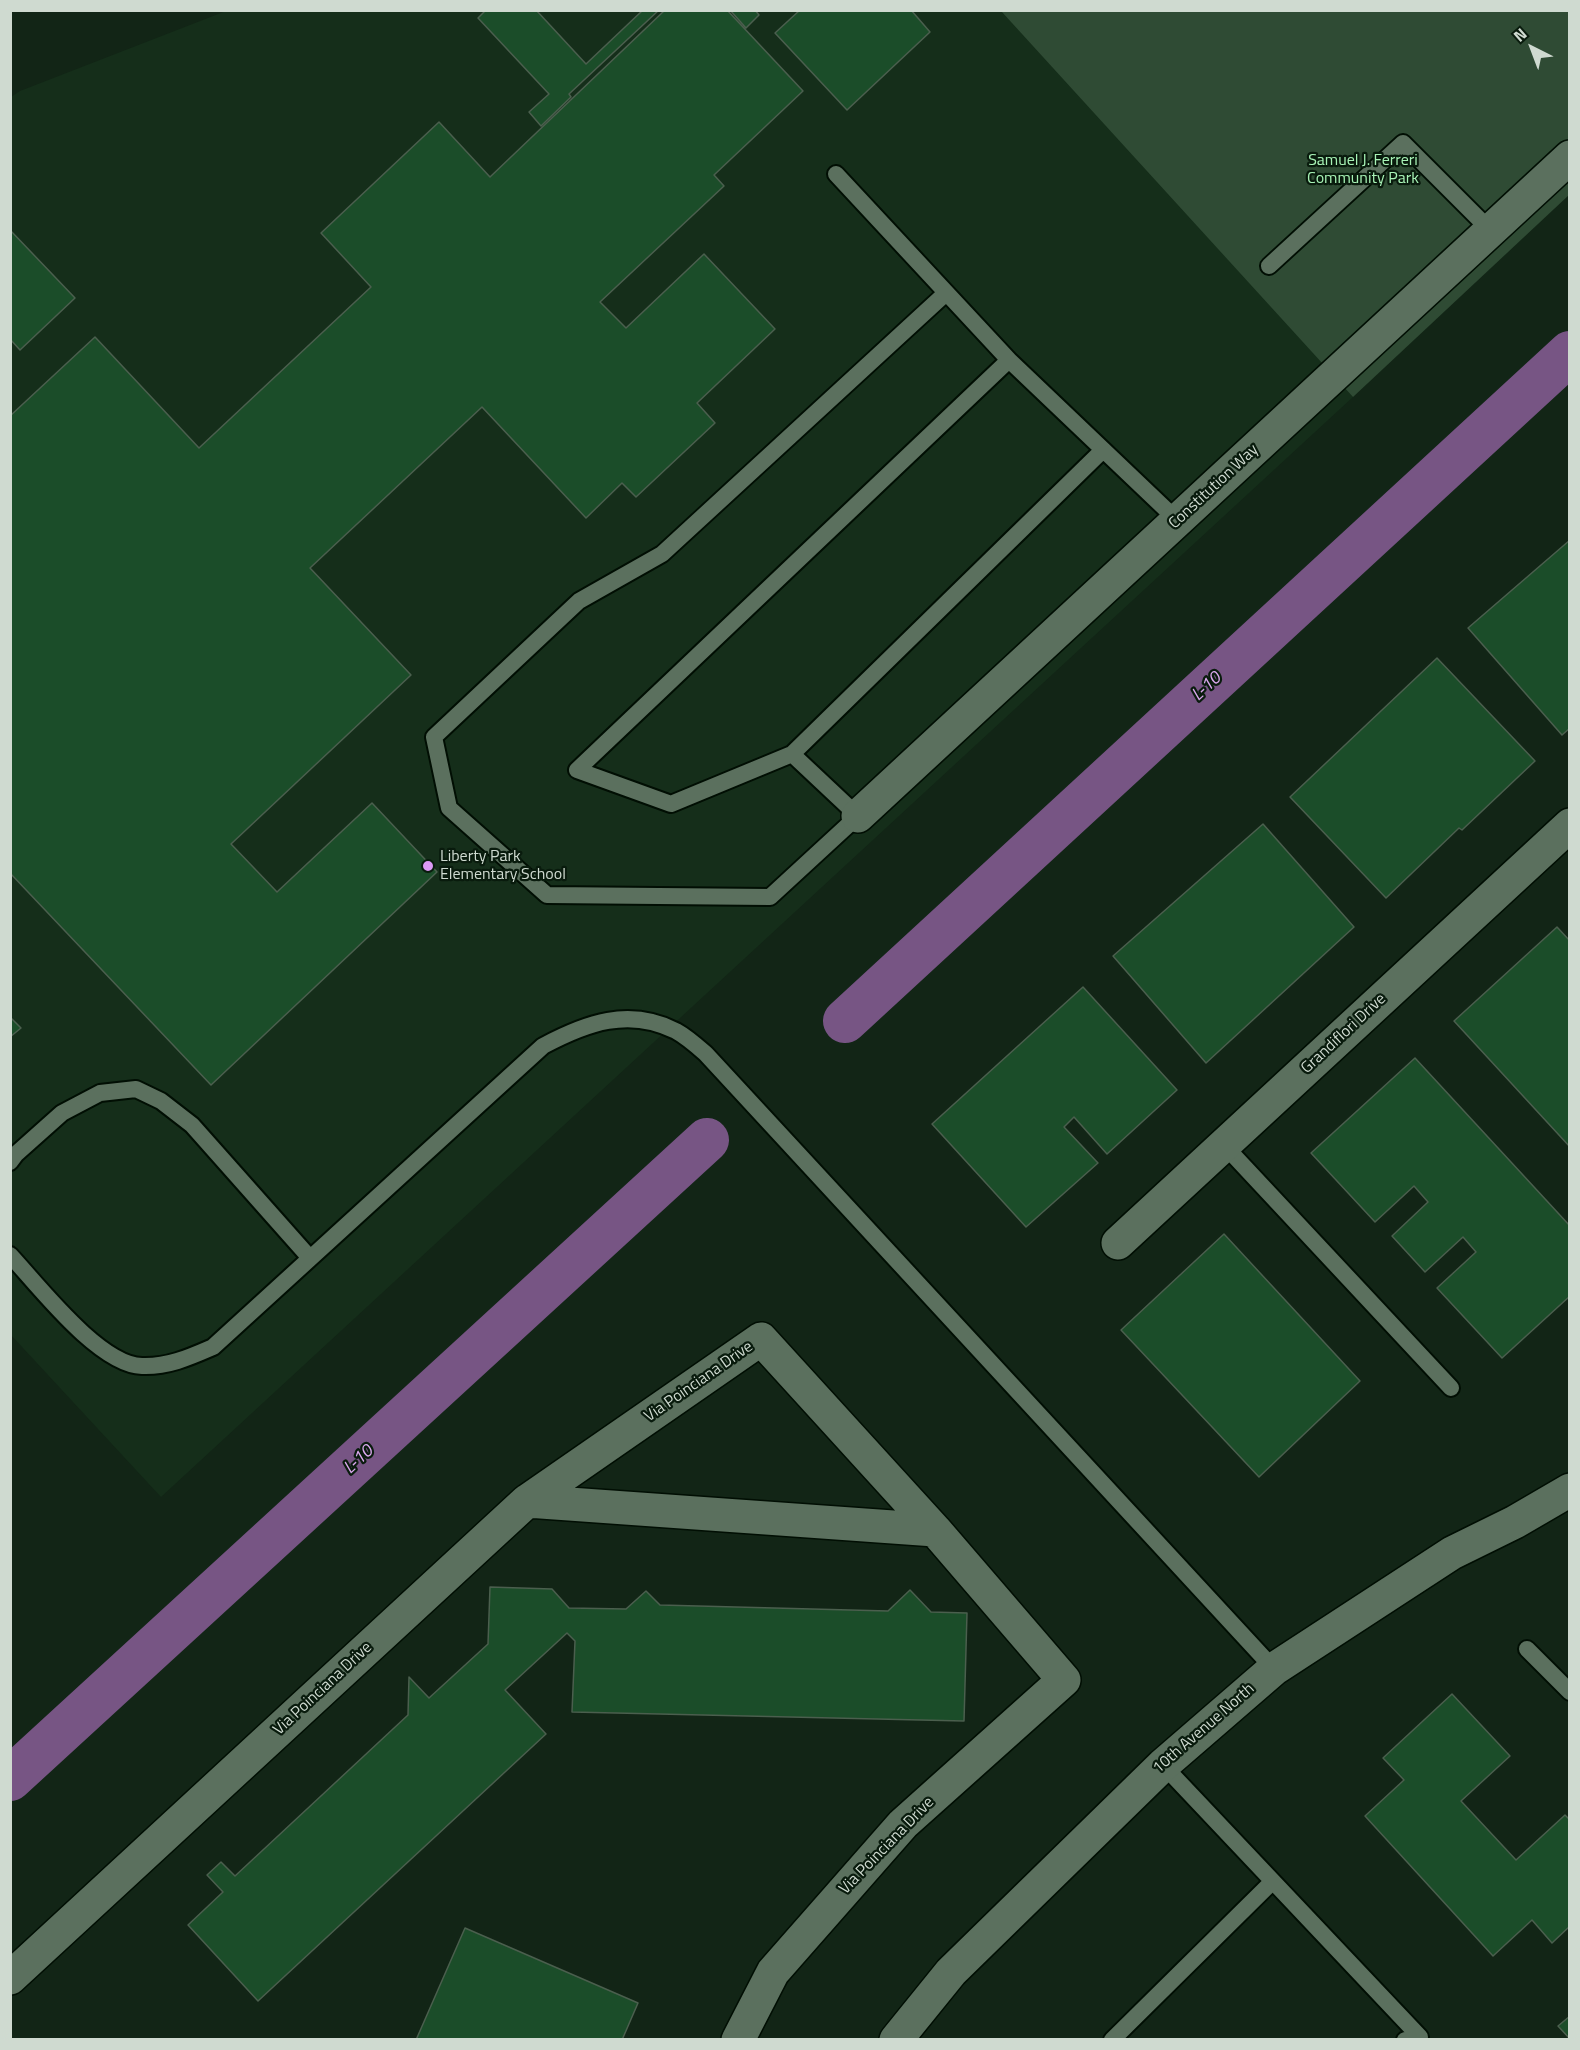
<!DOCTYPE html>
<html>
<head>
<meta charset="utf-8">
<style>
	body { margin:0 }
	#map { position:relative; width:1580px; height:2050px; overflow:hidden; background:#122516; font-family:"Titillium Web",sans-serif }
	canvas { display:block }
	.frame { position:absolute; inset:0; border:12px solid #cfdad0; pointer-events:none }
	.north { position:absolute; left:1502px; top:18px; width:60px; height:60px; -webkit-text-stroke:4px #091b0d; paint-order:stroke; rotate:318deg; font-size:16px; font-weight:700; line-height:24px; text-align:center; color:#cfdad0 }
	.north::after { content:''; display:block; margin:auto; width:21px; height:27px; background:#cfdad0; clip-path:polygon(50% 0,100% 100%,50% 72%,0 100%) }
</style>
</head>
<body>
<div id="map">
<canvas width="1580" height="2050"></canvas>
<div class="frame"></div>
<div class="north">N</div>
</div>
<script>
const g = document.querySelector('canvas').getContext('2d');
g.lineJoin = 'round';
function fillPath(path, color) {
  g.fillStyle = color;
  g.fill(path, 'evenodd');
}
function trace(path, color, width, dash) {
  g.strokeStyle = color;
  g.lineWidth = width;
  g.lineCap = dash ? 'butt' : 'round';
  g.setLineDash(dash || []);
  g.stroke(path);
}
function write(font, color, halo, rows, align = 'center') {
  g.font = font + ' "Titillium Web",sans-serif';
  g.lineWidth = 4.5;
  g.setLineDash([]);
  g.textBaseline = 'middle';
  g.strokeStyle = halo;
  g.fillStyle = color;
  for (const [text, x, y, turn = 0] of rows) {
    g.save();
    g.translate(x, y);
    g.rotate((+turn || 0) * Math.PI / 180);
    g.textAlign = isNaN(turn) ? turn : align;
    if (halo) g.strokeText(text, 0, 0);
    g.fillText(text, 0, 0);
    g.restore();
  }
}
const built = new Path2D(`
	M 226,11 L 1001,11 L 1353,397 L 161,1497 L 11,1335 L 11,97 L 20,91 Z`);
const green = new Path2D(`
	M 1001,11 L 1569,11 L 1569,195 L 1353,397 Z`);
const canal = new Path2D(`
	M 845,1021 L 1570,353
	M 10,1779 L 707,1140`);
const building = new Path2D(`
	M 486,10 L 536,10 L 586,64 L 643,10 L 659,10 L 569,94 L 571,97 L 541,126 L 529,112 L 549,94 L 478,18 Z
	M 665,10 L 727,10 L 803,91 L 714,175 L 724,186 L 600,302 L 626,328 L 704,254 L 775,329 L 697,403 L 715,423 L 636,497 L 622,483 L 586,518 L 482,407 L 310,568 L 411,675 L 231,844 L 277,892 L 372,803 L 437,872 L 211,1085 L 10,873 L 10,416 L 95,337 L 199,448 L 371,287 L 321,233 L 439,122 L 490,177 Z
	M 730,10 L 755,10 L 759,15 L 746,28 Z
	M 800,10 L 911,10 L 930,32 L 847,110 L 775,33 Z
	M 10,230 L 75,298 L 20,350 L 10,339 Z
	M 1570,540 L 1570,728 L 1562,735 L 1468,628 Z
	M 1437,658 L 1535,761 L 1462,830 L 1459,828 L 1386,898 L 1290,797 Z
	M 1263,824 L 1354,927 L 1206,1063 L 1113,956 Z
	M 1557,927 L 1570,941 L 1570,1147 L 1454,1021 Z
	M 1083,987 L 1177,1090 L 1107,1154 L 1074,1117 L 1064,1127 L 1098,1163 L 1026,1227 L 932,1124 Z
	M 10,1017 L 21,1028 L 10,1037 Z
	M 1415,1058 L 1570,1226 L 1570,1296 L 1502,1358 L 1437,1288 L 1476,1252 L 1463,1237 L 1425,1272 L 1392,1236 L 1428,1202 L 1414,1186 L 1375,1222 L 1311,1153 Z
	M 1224,1234 L 1360,1381 L 1259,1477 L 1121,1330 Z
	M 490,1587 L 552,1589 L 569,1608 L 626,1609 L 646,1591 L 660,1605 L 888,1611 L 910,1590 L 931,1612 L 967,1613 L 964,1721 L 572,1712 L 575,1641 L 567,1633 L 505,1690 L 546,1734 L 258,2001 L 188,1925 L 223,1892 L 207,1875 L 221,1862 L 235,1876 L 408,1715 L 409,1677 L 429,1698 L 488,1644 Z
	M 1452,1694 L 1510,1756 L 1461,1801 L 1516,1860 L 1565,1815 L 1570,1820 L 1570,1926 L 1552,1943 L 1532,1920 L 1493,1956 L 1365,1816 L 1404,1780 L 1383,1758 Z
	M 465,1928 L 638,2003 L 622,2040 L 416,2040 Z
	M 1570,2016 L 1570,2039 L 1558,2026 Z`);
const service = new Path2D(`
	M 836,174 L 1009,360
	M 1269,266 L 1403,143 L 1490,230
	M 946,293 L 662,554 L 579,601 L 434,737 L 449,808 L 547,895 L 770,897 L 858,816 L 792,754 L 671,804 L 577,770 L 1009,360 L 1177,520
	M 792,754 L 1103,450
	M 1224,1145 L 1451,1388
	M 10,1162 L 16,1154 L 62,1113 L 100,1093 L 136,1089 L 161,1101 L 192,1125 L 310,1258
	M 10,1255 C 38,1285 99,1365 142,1366 C 168,1367 190,1357 213,1347 L 543,1046 C 586,1023 629,1007 676,1031 C 687,1037 697,1046 706,1054 L 1274,1669
	M 1527,1649 L 1570,1692
	M 1163,1765 L 1420,2037 L 1405,2040
	M 1112,2040 L 1272,1882`);
const minor = new Path2D(`
	M 858,816 L 1570,157
	M 1118,1243 L 1570,825
	M 527,1501 L 935,1530
	M 10,1978 L 527,1501 L 761,1339 L 935,1530 L 1064,1680 L 903,1824 L 773,1972 L 738,2040`);
const tertiary = new Path2D(`
	M 896,2040 L 951,1972 L 1163,1765 L 1274,1669 L 1452,1553 L 1515,1522 L 1570,1490`);
const markers = [
	[428,866,6,"#dc99f4"]
];
const parkNames = [
	["Samuel J. Ferreri",1363,161],
	["Community Park",1363,179]
];
const streetNames = [
	["Constitution Way",1214,487,-43],
	["Grandiflori Drive",1344,1034,-43],
	["Via Poinciana Drive",699,1382,-35],
	["Via Poinciana Drive",323,1689,-43],
	["10th Avenue North",1204,1729,-41],
	["Via Poinciana Drive",887,1846,-46]
];
const poiNames = [
	["Liberty Park",440,857],
	["Elementary School",440,875]
];
const waterNames = [
	["L-10",1207,687,-43],
	["L-10",359,1460,-43]
];
fillPath(built, '#152e1a');
fillPath(green, '#2f4b34');
trace(canal, '#775584', 44);
fillPath(building, '#1b4d29');
trace(building, '#4b5f4e', 1.5);
trace(service, '#010e03', 20);
trace(minor, '#010e03', 36);
trace(tertiary, '#010e03', 36);
trace(service, '#5b705e', 16);
trace(minor, '#5b705e', 33);
trace(tertiary, '#5b705e', 33);
for (const [x, y, r, color] of markers) {
  const dot = new Path2D();
  dot.arc(x, y, r, 0, 2 * Math.PI);
  g.fillStyle = color;
  g.fill(dot);
  trace(dot, '#091b0d', 2);
}
write('16px', '#a8f3b6', '#091b0d', parkNames);
write('16px', '#cfdad0', '#091b0d', streetNames);
write('16px', '#cfdad0', '#091b0d', poiNames, 'left');
write('italic 18px', '#dba8ee', '#091b0d', waterNames);
</script>
</body>
</html>
